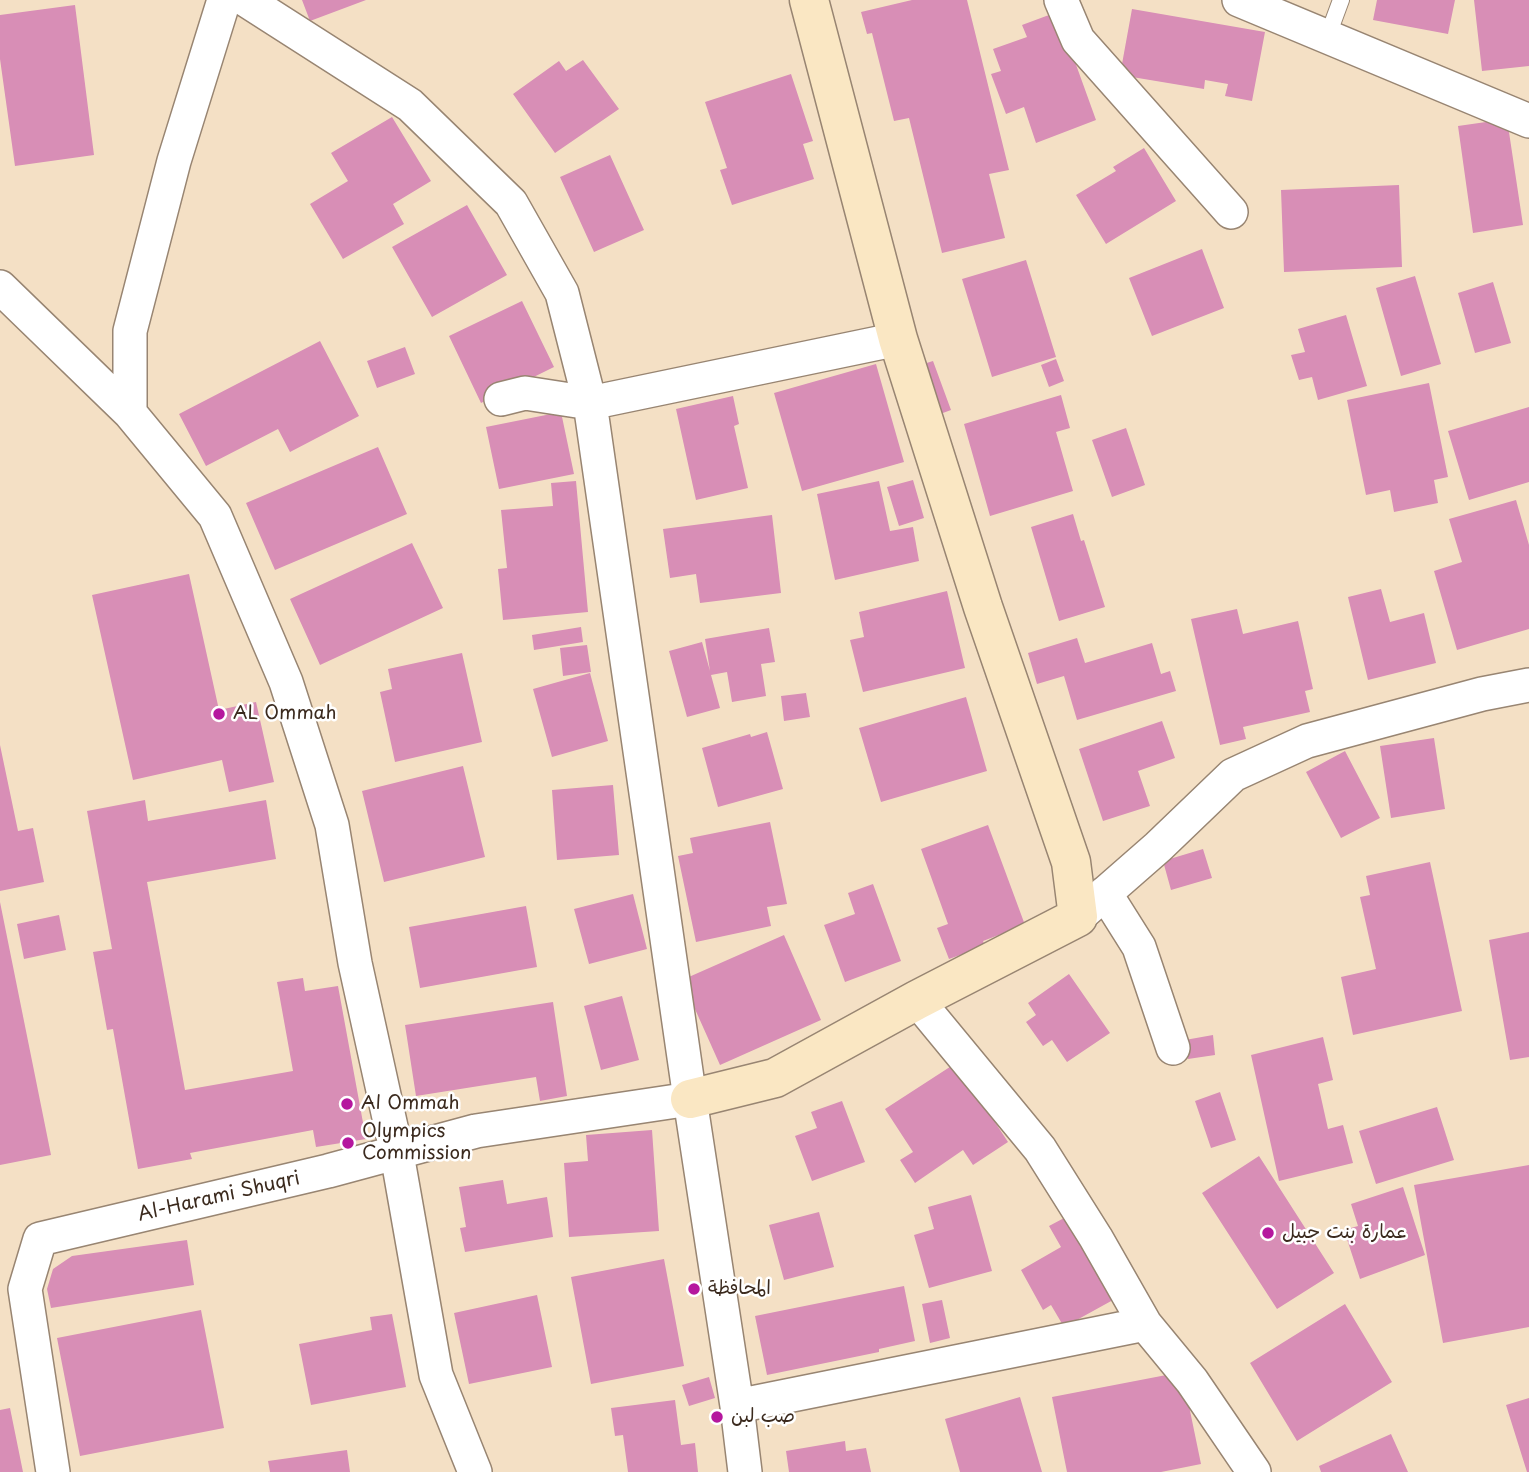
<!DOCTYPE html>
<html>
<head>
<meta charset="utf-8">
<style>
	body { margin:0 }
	canvas { display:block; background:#f4e0c5 }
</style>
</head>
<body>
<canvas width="1529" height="1472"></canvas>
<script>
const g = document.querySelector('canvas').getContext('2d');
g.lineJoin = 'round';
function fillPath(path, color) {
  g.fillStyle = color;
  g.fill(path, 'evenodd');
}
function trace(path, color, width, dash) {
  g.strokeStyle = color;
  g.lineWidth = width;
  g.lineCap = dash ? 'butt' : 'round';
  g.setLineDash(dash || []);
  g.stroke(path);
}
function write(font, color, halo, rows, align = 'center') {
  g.font = font + ' "Playpen Sans","Playpen Sans Arabic",sans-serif';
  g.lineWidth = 5;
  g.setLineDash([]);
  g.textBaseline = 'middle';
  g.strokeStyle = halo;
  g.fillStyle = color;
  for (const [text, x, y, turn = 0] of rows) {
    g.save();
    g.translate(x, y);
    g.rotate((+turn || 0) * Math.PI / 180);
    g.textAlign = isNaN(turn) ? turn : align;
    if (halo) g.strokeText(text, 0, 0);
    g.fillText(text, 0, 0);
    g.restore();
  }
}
const building = new Path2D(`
	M 302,0 L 366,0 L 310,21 Z
	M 912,0 L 967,0 L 1009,170 L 989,174 L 1005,238 L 942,253 L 909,118 L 894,121 L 872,33 L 867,34 L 861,12 Z
	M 1377,0 L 1455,0 L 1448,34 L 1373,20 Z
	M 1474,0 L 1529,0 L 1529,66 L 1482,71 Z
	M 75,5 L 94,155 L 15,166 L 0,59 L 0,15 Z
	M 1132,9 L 1265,32 L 1252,101 L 1225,96 L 1228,84 L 1205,80 L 1204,89 L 1120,75 Z
	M 1057,12 L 1096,120 L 1036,143 L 1024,107 L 1006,114 L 991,74 L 1001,71 L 993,49 L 1027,37 L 1022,25 Z
	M 583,60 L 619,109 L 555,153 L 513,94 L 559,61 L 566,71 Z
	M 791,74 L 813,141 L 803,144 L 814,179 L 732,205 L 720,170 L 727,168 L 705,102 Z
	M 392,117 L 431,181 L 393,204 L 404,224 L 343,259 L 310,204 L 348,181 L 331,153 Z
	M 1507,119 L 1523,225 L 1473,233 L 1458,126 Z
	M 1144,148 L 1176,201 L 1106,244 L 1076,195 L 1116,171 L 1113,167 Z
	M 610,155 L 644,230 L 594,252 L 560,177 Z
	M 1399,185 L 1402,267 L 1284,272 L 1281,190 Z
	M 467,205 L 507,275 L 432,317 L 392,247 Z
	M 1202,249 L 1224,308 L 1152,336 L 1129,278 Z
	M 1026,260 L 1056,357 L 992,377 L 962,279 Z
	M 1415,276 L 1441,364 L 1401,376 L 1376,288 Z
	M 1493,282 L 1511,343 L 1475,353 L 1458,293 Z
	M 522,301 L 554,367 L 481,403 L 449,336 Z
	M 1346,315 L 1367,386 L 1318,400 L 1312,377 L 1299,380 L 1291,355 L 1305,352 L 1298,329 Z
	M 320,341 L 359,416 L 290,452 L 278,429 L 206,466 L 179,414 Z
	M 405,347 L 415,374 L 377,388 L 367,361 Z
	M 1056,359 L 1064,381 L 1049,387 L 1041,365 Z
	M 933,361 L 951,410 L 932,417 L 914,367 Z
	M 876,364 L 904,462 L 802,491 L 774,393 Z
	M 1429,383 L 1448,477 L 1434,480 L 1438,503 L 1394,512 L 1390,490 L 1366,495 L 1347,400 Z
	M 1061,395 L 1070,428 L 1056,432 L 1073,491 L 990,516 L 964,424 Z
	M 733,396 L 739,424 L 734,426 L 748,488 L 696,500 L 676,409 Z
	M 1529,407 L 1529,482 L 1469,500 L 1448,431 Z
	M 561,412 L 574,474 L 499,489 L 486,427 Z
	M 1126,428 L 1145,485 L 1112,497 L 1092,440 Z
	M 378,447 L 407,514 L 275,570 L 246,503 Z
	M 913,480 L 924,518 L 899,526 L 887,487 Z
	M 576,481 L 588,612 L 503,620 L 498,569 L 507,568 L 501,510 L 553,506 L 551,483 Z
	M 879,481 L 890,531 L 913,527 L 919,561 L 835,580 L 817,494 Z
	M 1516,500 L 1529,545 L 1529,629 L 1457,650 L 1434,571 L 1462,562 L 1449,519 Z
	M 1073,514 L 1081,541 L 1084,540 L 1105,607 L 1059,621 L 1031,527 Z
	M 772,515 L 781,593 L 700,603 L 696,574 L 670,578 L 663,529 Z
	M 412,543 L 443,608 L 320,665 L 290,599 Z
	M 189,574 L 219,710 L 256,702 L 274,782 L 229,792 L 222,760 L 133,780 L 92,595 Z
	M 1381,589 L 1390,622 L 1424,613 L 1436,663 L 1368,680 L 1348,597 Z
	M 947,591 L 965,668 L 863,692 L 850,640 L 864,637 L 859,612 Z
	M 1237,609 L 1243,634 L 1298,621 L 1313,689 L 1305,691 L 1310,712 L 1243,727 L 1246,739 L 1220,745 L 1191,619 Z
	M 581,627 L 583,642 L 534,650 L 532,635 Z
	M 769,628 L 775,662 L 761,664 L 766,696 L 732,702 L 727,672 L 711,675 L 720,708 L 687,717 L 669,651 L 702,642 L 710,671 L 705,639 Z
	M 1077,638 L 1085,663 L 1152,643 L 1161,674 L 1170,671 L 1176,691 L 1077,720 L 1064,676 L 1037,684 L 1028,653 Z
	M 587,645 L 591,672 L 563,676 L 560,648 Z
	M 462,653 L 482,742 L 395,762 L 380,692 L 392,689 L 388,669 Z
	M 590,673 L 608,741 L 552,757 L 533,689 Z
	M 806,693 L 810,717 L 784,721 L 781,696 Z
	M 966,697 L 987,771 L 881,802 L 859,728 Z
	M 1162,721 L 1175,758 L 1138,771 L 1150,806 L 1103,821 L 1079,749 Z
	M 767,732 L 783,789 L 718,807 L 702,748 L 750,734 L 751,737 Z
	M 1434,738 L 1445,809 L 1391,818 L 1380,746 Z
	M 0,745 L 18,831 L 33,828 L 44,882 L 0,891 Z
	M 1345,751 L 1380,818 L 1341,838 L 1306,772 Z
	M 463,766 L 485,857 L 384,882 L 362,791 Z
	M 613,785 L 619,855 L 557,860 L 552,790 Z
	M 145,800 L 148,821 L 266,800 L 276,859 L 147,882 L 185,1090 L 293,1071 L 277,982 L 303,978 L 305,991 L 338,986 L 366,1139 L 316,1147 L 313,1130 L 190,1153 L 192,1159 L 138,1169 L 113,1029 L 107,1030 L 93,952 L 112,949 L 87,811 Z
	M 770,822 L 787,904 L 767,907 L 771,926 L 696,942 L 678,856 L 693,853 L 690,838 Z
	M 988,825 L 1025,925 L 983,941 L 985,946 L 949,959 L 937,928 L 948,924 L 921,849 Z
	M 1203,849 L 1212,878 L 1171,890 L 1163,861 Z
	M 1430,862 L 1462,1011 L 1353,1035 L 1341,977 L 1376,969 L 1360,897 L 1370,895 L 1366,876 Z
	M 873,884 L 901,961 L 845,982 L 824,925 L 855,914 L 848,893 Z
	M 633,894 L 647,949 L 589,964 L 574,909 Z
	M 0,902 L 51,1155 L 0,1165 Z
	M 526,906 L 537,967 L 420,988 L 409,927 Z
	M 59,915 L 66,950 L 24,959 L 17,924 Z
	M 1529,932 L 1529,1057 L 1510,1060 L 1489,940 Z
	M 784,935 L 821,1020 L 720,1065 L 682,980 Z
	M 1069,974 L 1110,1033 L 1067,1062 L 1052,1040 L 1043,1046 L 1026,1022 L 1036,1015 L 1028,1003 Z
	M 622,996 L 639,1060 L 601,1070 L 584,1006 Z
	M 553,1002 L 567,1096 L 540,1101 L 536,1077 L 416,1096 L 405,1025 Z
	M 1213,1035 L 1215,1055 L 1188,1059 L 1185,1040 Z
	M 1323,1037 L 1333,1080 L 1318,1084 L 1328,1129 L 1343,1125 L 1353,1163 L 1279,1181 L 1251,1055 Z
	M 956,1063 L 1008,1142 L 973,1165 L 963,1150 L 915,1183 L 900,1160 L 913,1152 L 885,1109 Z
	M 1220,1092 L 1236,1140 L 1211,1148 L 1195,1101 Z
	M 842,1101 L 865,1162 L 812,1181 L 795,1136 L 817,1128 L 811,1112 Z
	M 1437,1107 L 1454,1160 L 1376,1184 L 1359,1131 Z
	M 652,1130 L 659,1231 L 569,1237 L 564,1163 L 588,1161 L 586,1135 Z
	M 1259,1156 L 1334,1273 L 1277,1309 L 1202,1193 Z
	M 1529,1165 L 1529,1327 L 1443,1343 L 1414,1185 Z
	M 503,1180 L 507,1204 L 547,1197 L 553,1237 L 465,1252 L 460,1228 L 466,1227 L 459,1187 Z
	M 1403,1187 L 1425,1255 L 1360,1279 L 1344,1230 L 1358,1226 L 1351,1204 Z
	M 971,1195 L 992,1271 L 929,1288 L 914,1235 L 934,1229 L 928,1207 Z
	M 819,1212 L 834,1267 L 784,1280 L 769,1225 Z
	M 1066,1217 L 1113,1300 L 1064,1327 L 1051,1305 L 1043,1310 L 1021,1270 L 1061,1247 L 1049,1226 Z
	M 187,1240 L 194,1285 L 51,1308 L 47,1289 L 53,1269 L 72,1256 Z
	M 664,1259 L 684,1366 L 591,1384 L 571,1277 Z
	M 904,1286 L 915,1341 L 879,1349 L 879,1352 L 767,1375 L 755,1316 Z
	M 537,1295 L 552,1367 L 469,1384 L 454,1313 Z
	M 942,1300 L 950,1338 L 930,1343 L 922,1304 Z
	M 1345,1304 L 1392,1382 L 1297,1441 L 1250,1363 Z
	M 201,1310 L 224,1428 L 80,1456 L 57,1338 Z
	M 392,1314 L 406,1387 L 311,1405 L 299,1344 L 372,1330 L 370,1317 Z
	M 1182,1372 L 1201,1464 L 1161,1472 L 1067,1472 L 1052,1397 Z
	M 709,1377 L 715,1398 L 689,1406 L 682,1385 Z
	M 1020,1397 L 1042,1472 L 960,1472 L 945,1419 Z
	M 1529,1398 L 1529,1472 L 1527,1472 L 1506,1405 Z
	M 675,1400 L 681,1445 L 695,1443 L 698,1472 L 628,1472 L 623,1435 L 615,1436 L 611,1408 Z
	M 10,1408 L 23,1472 L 0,1472 L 0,1410 Z
	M 1391,1434 L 1408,1472 L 1321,1472 L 1319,1466 Z
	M 845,1441 L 846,1451 L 866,1448 L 871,1472 L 789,1472 L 786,1451 Z
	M 347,1450 L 350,1472 L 270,1472 L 268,1461 Z`);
const lane = new Path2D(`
	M 1327,38 L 1341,0`);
const street = new Path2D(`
	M 246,0 L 410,105 L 511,203 L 562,293 L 590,403 L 690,1099 L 737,1406
	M 1061,0 L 1078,40 L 1231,212
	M 1239,0 L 1529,121
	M 0,287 L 130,413 L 215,516 L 286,682 L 332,825 L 355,963 L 397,1154 L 436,1375 L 475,1472
	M 501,399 L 525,393 L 590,403 L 898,339
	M 130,413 L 130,331 L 174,161 L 224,0
	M 1105,893 L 1139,947 L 1173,1048
	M 1078,917 L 1158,847 L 1233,775 L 1307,741 L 1482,694 L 1529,685
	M 917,1000 L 1040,1149 L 1096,1238 L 1145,1324
	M 53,1472 L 25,1289 L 40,1239 L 328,1171 L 476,1131 L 690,1099
	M 745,1472 L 737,1406 L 1145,1324 L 1192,1381 L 1254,1472`);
const secondary = new Path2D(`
	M 690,1099 L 775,1078 L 917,1000 L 1078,917 L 1071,862 L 983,607 L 898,339 L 809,0`);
const markers = [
	[219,714,7,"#b5179e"],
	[347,1104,7,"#b5179e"],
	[348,1143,7,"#b5179e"],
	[1268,1233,7,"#b5179e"],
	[694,1289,7,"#b5179e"],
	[717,1417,7,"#b5179e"]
];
const poiNames = [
	["AL Ommah",233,714],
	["Al Ommah",361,1104],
	["Olympics",362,1132],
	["Commission",362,1154],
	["عمارة بنت جبيل",1282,1233],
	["المحافظة",708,1289],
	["صب لبن",731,1417]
];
const streetNames = [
	["Al-Harami Shuqri",219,1197,-13]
];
fillPath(building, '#d88eb6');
trace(lane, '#988572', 18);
trace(street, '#988572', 36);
trace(secondary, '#988572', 41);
trace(lane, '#fff', 16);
trace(street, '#fff', 33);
trace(secondary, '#fae7c3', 38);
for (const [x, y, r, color] of markers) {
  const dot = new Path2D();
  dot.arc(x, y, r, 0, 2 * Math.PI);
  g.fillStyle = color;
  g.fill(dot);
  trace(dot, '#fff', 2.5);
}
write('19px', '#3b2a1e', '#fff', poiNames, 'left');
write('19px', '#3b2a1e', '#fff', streetNames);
</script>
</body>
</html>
